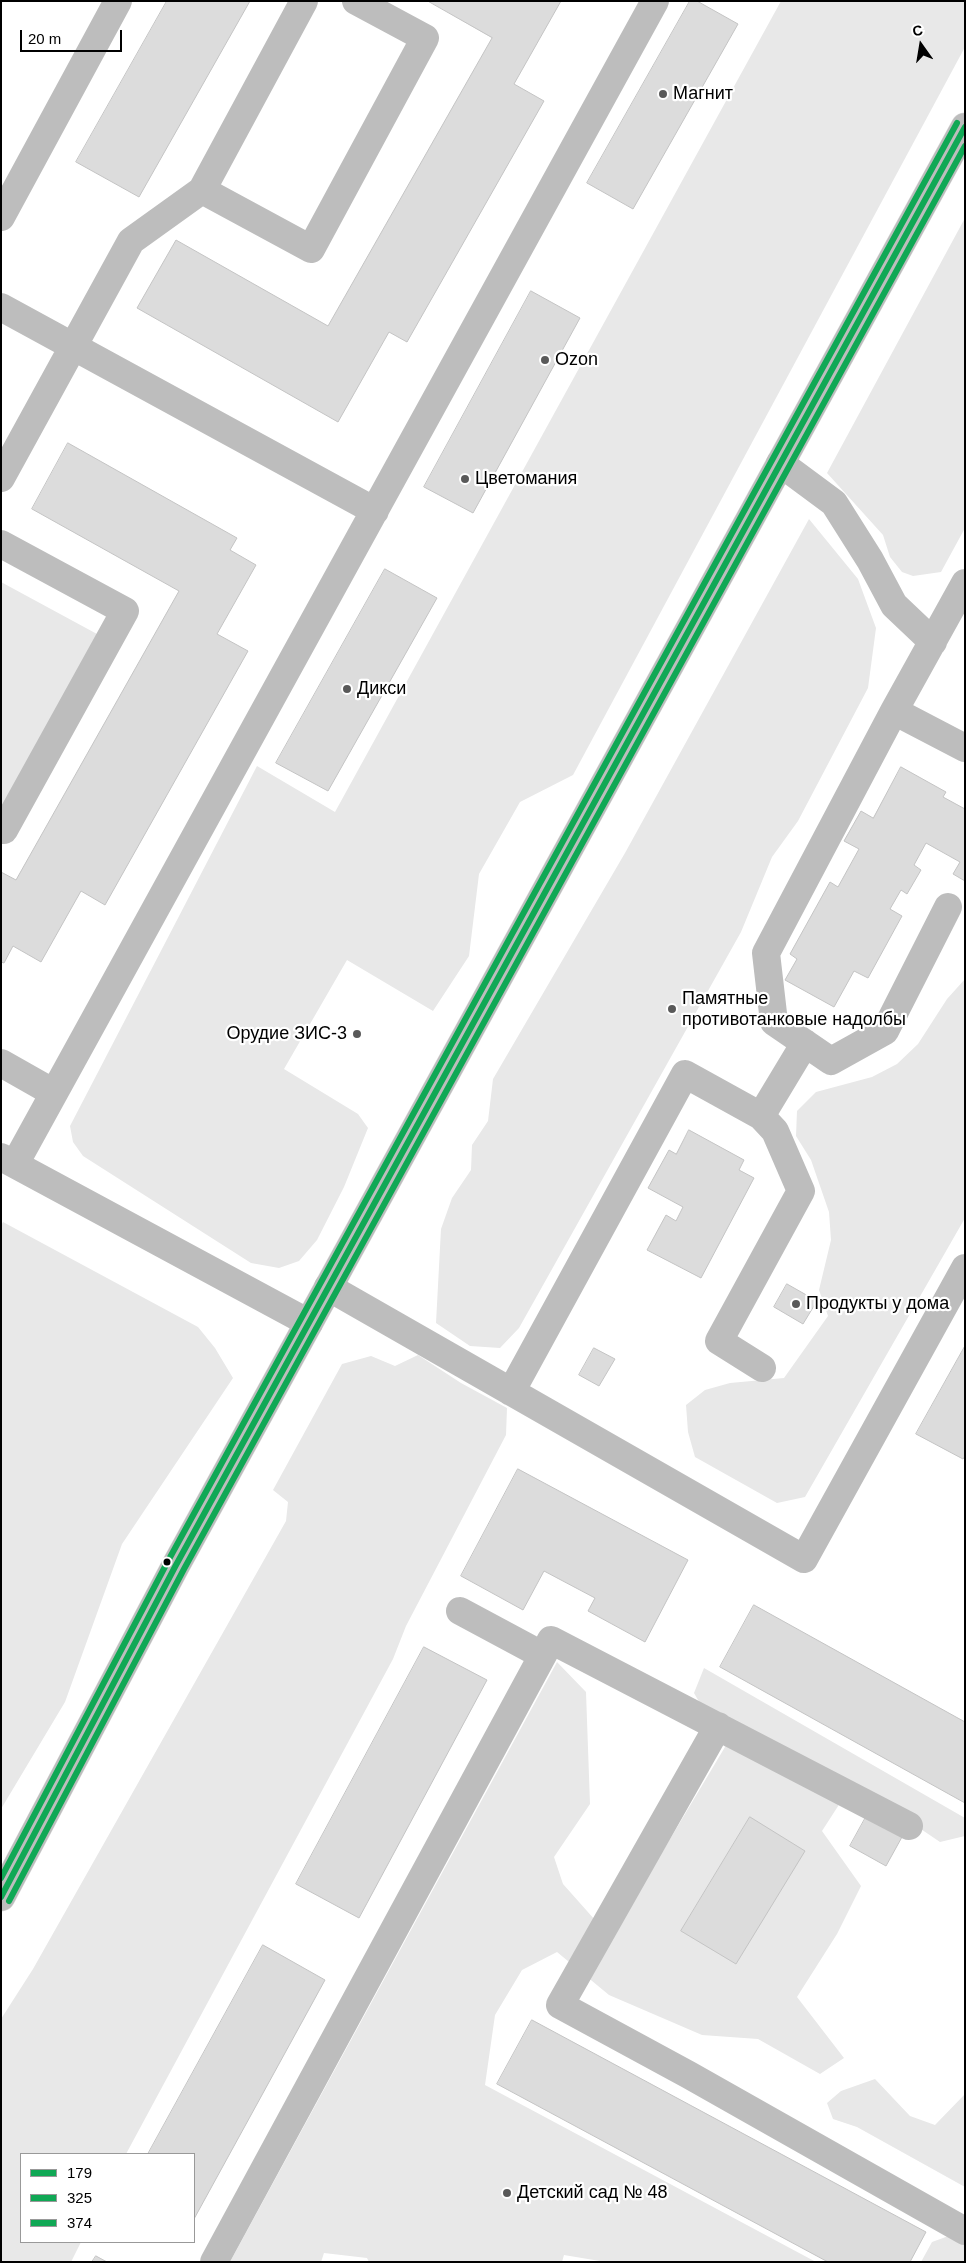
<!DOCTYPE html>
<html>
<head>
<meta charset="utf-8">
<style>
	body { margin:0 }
	#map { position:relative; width:966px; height:2263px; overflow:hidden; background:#fff; font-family:Helvetica,sans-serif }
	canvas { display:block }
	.frame { position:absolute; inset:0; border:2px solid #000; pointer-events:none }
	.legend { position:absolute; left:20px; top:2153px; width:175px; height:90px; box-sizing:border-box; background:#fff; border:1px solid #999; margin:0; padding:6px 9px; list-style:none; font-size:15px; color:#000 }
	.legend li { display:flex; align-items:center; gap:10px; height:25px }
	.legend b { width:25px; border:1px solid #999 }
	.north { position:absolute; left:896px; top:20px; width:50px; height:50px; -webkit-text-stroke:4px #fff; paint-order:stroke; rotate:347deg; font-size:14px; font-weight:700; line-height:20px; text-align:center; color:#000 }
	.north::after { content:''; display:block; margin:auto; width:18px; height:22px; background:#000; clip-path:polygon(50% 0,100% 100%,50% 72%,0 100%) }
	.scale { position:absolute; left:20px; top:30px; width:102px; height:22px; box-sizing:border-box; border:2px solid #000; border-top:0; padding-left:6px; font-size:15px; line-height:18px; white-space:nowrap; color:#000; -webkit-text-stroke:4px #fff; paint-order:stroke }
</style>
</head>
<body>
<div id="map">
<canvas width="966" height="2263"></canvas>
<div class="frame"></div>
<ul class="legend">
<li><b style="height:6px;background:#10a855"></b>179</li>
<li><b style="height:6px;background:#10a855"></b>325</li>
<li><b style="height:6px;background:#10a855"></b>374</li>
</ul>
<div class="north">С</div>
<div class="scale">20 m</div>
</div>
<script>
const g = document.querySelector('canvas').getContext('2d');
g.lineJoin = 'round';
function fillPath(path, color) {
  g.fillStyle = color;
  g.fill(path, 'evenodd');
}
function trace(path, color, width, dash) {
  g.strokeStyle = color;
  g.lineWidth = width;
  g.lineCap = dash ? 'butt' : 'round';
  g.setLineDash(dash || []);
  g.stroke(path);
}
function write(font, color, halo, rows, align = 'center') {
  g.font = font + ' Helvetica,sans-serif';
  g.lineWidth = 4.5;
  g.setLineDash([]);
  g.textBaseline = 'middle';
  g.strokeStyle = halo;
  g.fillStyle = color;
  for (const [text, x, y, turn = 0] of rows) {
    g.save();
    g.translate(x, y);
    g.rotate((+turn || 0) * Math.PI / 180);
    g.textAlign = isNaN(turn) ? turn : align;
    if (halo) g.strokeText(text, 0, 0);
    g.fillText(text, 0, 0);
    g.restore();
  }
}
const green = new Path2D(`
	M 781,1 L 965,1 L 965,47 L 573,775 L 520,802 L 479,874 L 469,956 L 433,1011 L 347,960 L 284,1069 L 358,1114 L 368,1128 L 344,1187 L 317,1240 L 299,1261 L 279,1268 L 251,1263 L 83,1156 L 73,1142 L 70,1126 L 257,766 L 335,812 Z
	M 965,218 L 965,528 L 941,572 L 913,576 L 902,572 L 890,557 L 883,535 L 827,473 Z
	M 809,519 L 858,579 L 876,628 L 868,688 L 798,821 L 772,857 L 741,932 L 519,1328 L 500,1348 L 470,1346 L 436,1323 L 441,1229 L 452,1198 L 471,1170 L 472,1145 L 488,1121 L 493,1079 L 625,853 Z
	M 1,582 L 97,634 L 2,806 L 1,806 Z
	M 965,979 L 965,1218 L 805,1497 L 777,1503 L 695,1457 L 688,1432 L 686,1405 L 705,1390 L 730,1383 L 784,1378 L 828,1316 L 819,1290 L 831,1240 L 829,1212 L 811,1160 L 796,1136 L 797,1111 L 816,1092 L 872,1077 L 897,1064 L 918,1044 L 947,999 Z
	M 3,1222 L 198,1327 L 215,1348 L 233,1378 L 122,1544 L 65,1702 L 1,1809 L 1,1226 Z
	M 418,1355 L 461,1383 L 507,1408 L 506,1435 L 406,1626 L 393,1659 L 126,2154 L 21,2154 L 21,2242 L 81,2242 L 71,2262 L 1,2262 L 1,2019 L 33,1969 L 286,1521 L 288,1502 L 273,1490 L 342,1364 L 371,1356 L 395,1366 Z
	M 557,1662 L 586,1692 L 590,1804 L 554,1857 L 563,1884 L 611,1938 L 725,1747 L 694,1693 L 704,1668 L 965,1818 L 965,1836 L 940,1842 L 866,1792 L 842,1800 L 822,1831 L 861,1886 L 837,1934 L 797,1997 L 844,2058 L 820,2074 L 758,2039 L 702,2035 L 609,1995 L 557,1952 L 522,1970 L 495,2015 L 485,2085 L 816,2262 L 606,2262 L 564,2255 L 562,2262 L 369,2262 L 367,2258 L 324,2253 L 321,2262 L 230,2262 Z
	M 875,2079 L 910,2116 L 935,2125 L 965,2094 L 965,2187 L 857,2127 L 833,2119 L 827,2103 L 841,2091 Z
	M 965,2230 L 965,2262 L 921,2262 L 932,2242 Z`);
const building = new Path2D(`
	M 167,1 L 250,1 L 139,197 L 76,162 Z
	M 428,1 L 561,1 L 514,84 L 544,101 L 407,342 L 389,332 L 338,422 L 137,308 L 176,240 L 328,326 L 492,38 Z
	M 690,1 L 697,1 L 738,24 L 633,209 L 587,183 Z
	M 531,291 L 580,318 L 473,513 L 424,487 Z
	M 68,443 L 237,538 L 230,550 L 256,565 L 217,634 L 248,651 L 105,905 L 81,891 L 41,962 L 13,946 L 4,963 L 1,962 L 1,872 L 16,880 L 179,591 L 32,509 Z
	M 385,569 L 437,598 L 328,791 L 276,763 Z
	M 901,767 L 946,792 L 943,797 L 965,809 L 965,881 L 953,874 L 960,862 L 926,843 L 914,865 L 921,870 L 907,894 L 901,890 L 890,909 L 902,916 L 868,978 L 854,971 L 834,1007 L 785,980 L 797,959 L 790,954 L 830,882 L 838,887 L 859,849 L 844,841 L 861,811 L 873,818 Z
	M 689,1130 L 744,1160 L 739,1170 L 754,1178 L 701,1278 L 647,1250 L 666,1215 L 676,1221 L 683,1207 L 648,1188 L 669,1150 L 676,1154 Z
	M 787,1284 L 817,1301 L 803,1324 L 774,1307 Z
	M 965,1346 L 965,1456 L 963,1459 L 916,1434 Z
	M 594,1348 L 615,1359 L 599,1386 L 579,1375 Z
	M 518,1469 L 688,1560 L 645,1642 L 588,1611 L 595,1598 L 544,1571 L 523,1610 L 461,1576 Z
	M 754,1605 L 965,1722 L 965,1803 L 720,1667 Z
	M 424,1647 L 487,1680 L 359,1918 L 296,1884 Z
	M 750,1817 L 805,1851 L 736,1964 L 681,1931 Z
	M 866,1817 L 902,1837 L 886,1866 L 850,1846 Z
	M 263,1945 L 325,1980 L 194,2219 L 194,2154 L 148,2154 Z
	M 532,2020 L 926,2232 L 910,2262 L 828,2262 L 497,2084 Z
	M 96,2256 L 107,2262 L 92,2262 Z`);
const minor = new Path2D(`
	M 202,190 L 311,249 L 425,38 L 356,1
	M 1,217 L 118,1
	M 1,307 L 375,511
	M 780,463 L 834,503 L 870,560 L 894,605 L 933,642
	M 1,478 L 131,241 L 202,190 L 304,1
	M 1,544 L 125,611 L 4,830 L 1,829
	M 894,711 L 965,748
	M 948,907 L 885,1031 L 831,1061 L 774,1022 L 766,953 L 894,711 L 965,583
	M 1,1063 L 54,1093
	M 761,1116 L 805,1043
	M 1,1157 L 309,1323
	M 15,1164 L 655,1
	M 328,1287 L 804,1559 L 965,1268
	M 511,1392 L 685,1074 L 761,1116 L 775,1131 L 801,1191 L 719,1341 L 762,1368
	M 460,1611 L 542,1655
	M 718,1726 L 560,2005 L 689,2075 L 965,2231
	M 214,2262 L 551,1640 L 909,1826`);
const major = new Path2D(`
	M 1,1897 L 176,1565 L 965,127`);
const bus1 = new Path2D(`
	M 1,1897 L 176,1565 L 965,127`);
const bus2 = new Path2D(`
	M 9,1901 L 184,1569 L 965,146`);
const bus3 = new Path2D(`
	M 1,1878 L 168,1561 L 957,123`);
const markers = [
	[663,94,5,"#595959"],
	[545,360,5,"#595959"],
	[465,479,5,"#595959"],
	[347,689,5,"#595959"],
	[672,1009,5,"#595959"],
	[357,1034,5,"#595959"],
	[796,1304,5,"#595959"],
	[167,1562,4.5,"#000"],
	[507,2193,5,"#595959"]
];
const poiNames = [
	["Магнит",673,94],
	["Ozon",555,360],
	["Цветомания",475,479],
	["Дикси",357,689],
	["Памятные",682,999],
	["противотанковые надолбы",682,1020],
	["Орудие ЗИС-3",347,1034,"right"],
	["Продукты у дома",806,1304],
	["Детский сад № 48",517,2193]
];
fillPath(green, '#e8e8e8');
fillPath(building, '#dcdcdc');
trace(building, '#c4c4c4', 1);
trace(major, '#dbdbdb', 29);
trace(minor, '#bdbdbd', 28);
trace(major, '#bdbdbd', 28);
trace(bus1, '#10a855', 6);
trace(bus2, '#10a855', 6);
trace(bus3, '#10a855', 6);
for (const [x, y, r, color] of markers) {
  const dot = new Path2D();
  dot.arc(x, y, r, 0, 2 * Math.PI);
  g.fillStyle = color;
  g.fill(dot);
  trace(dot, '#fff', 2);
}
write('18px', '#000', '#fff', poiNames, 'left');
</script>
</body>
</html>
